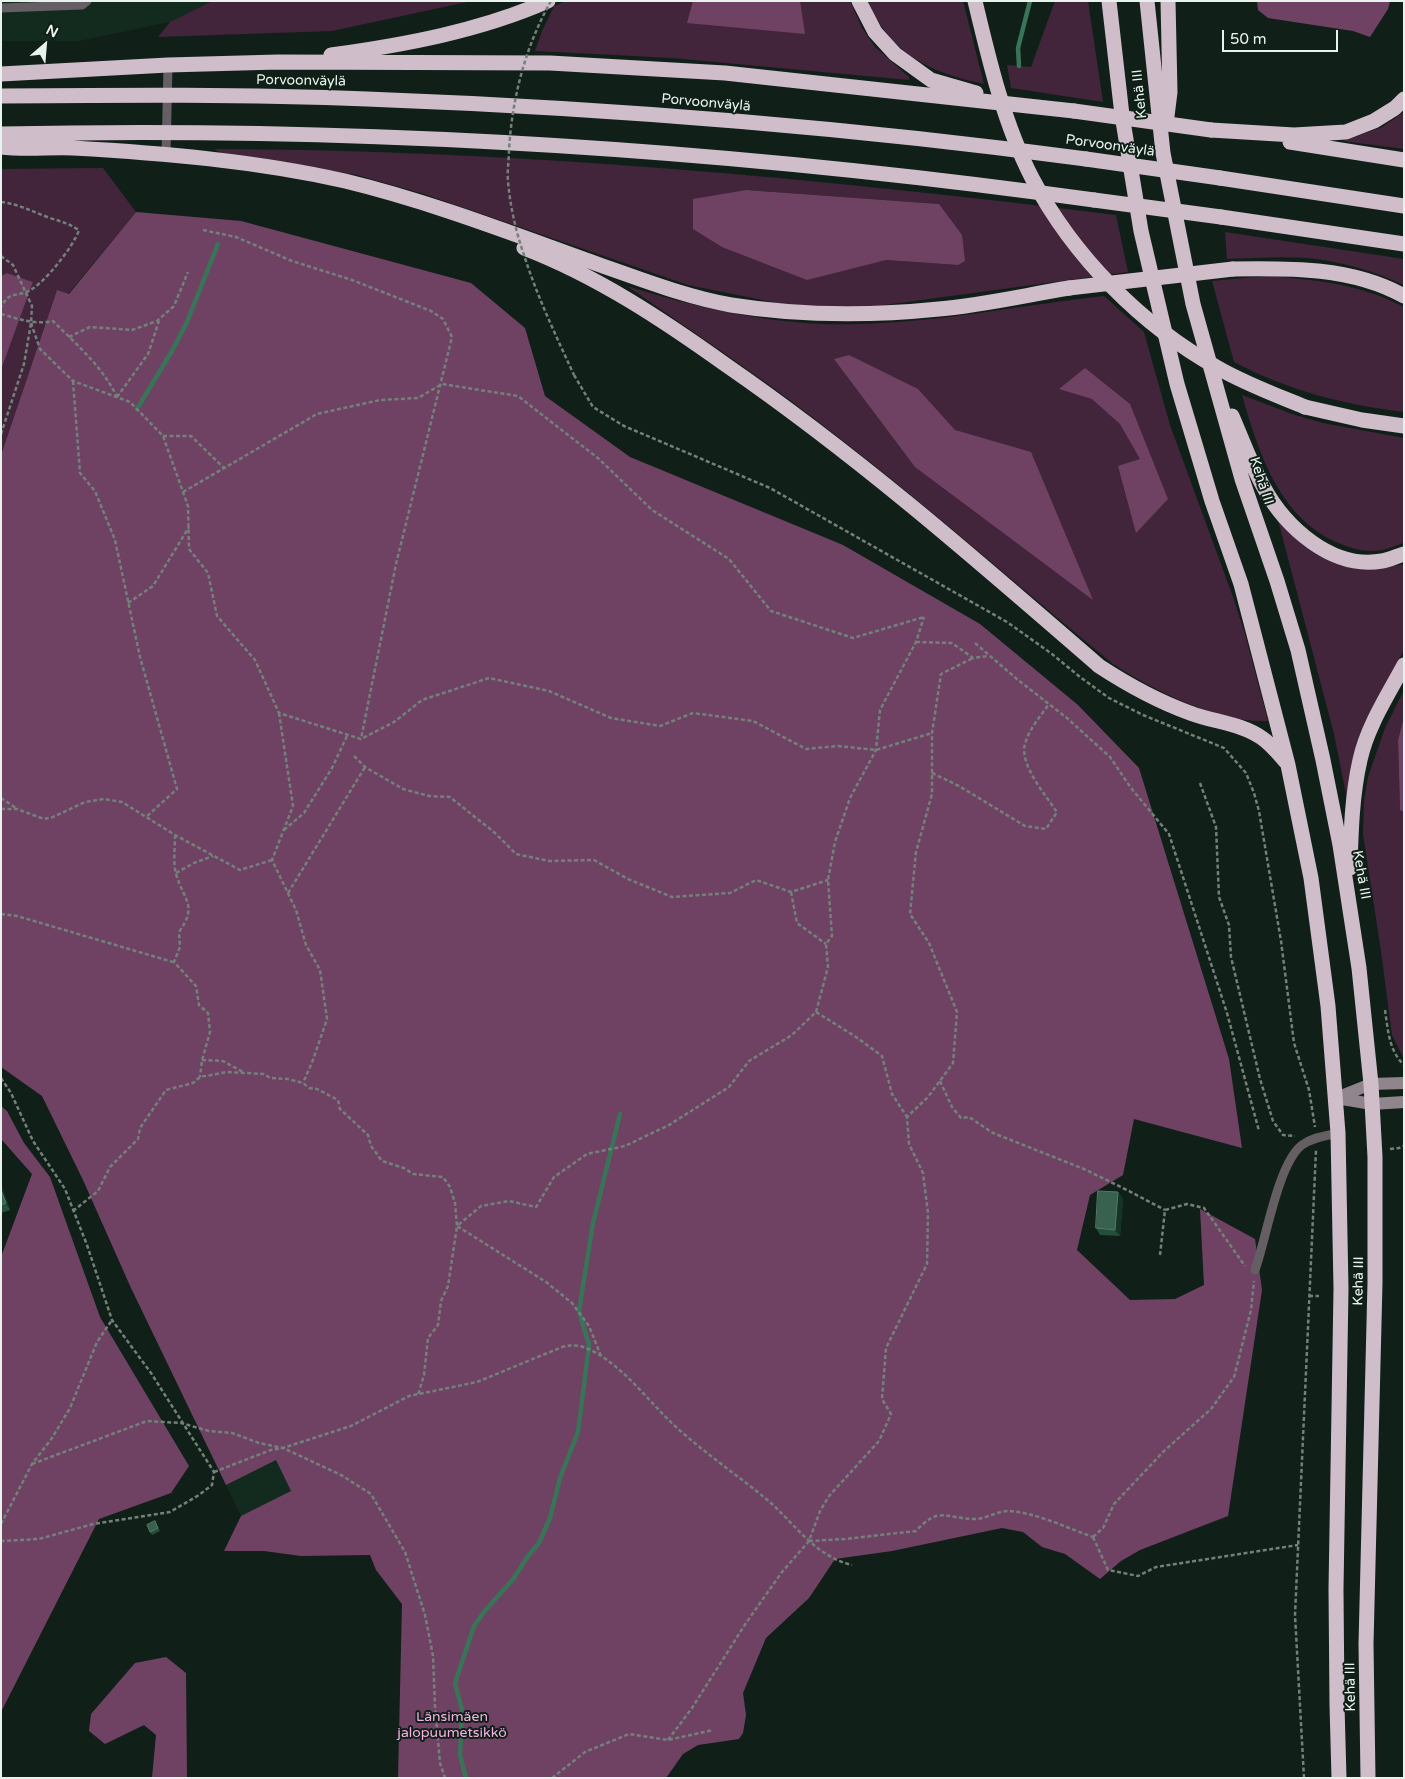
<!DOCTYPE html>
<html>
<head>
<meta charset="utf-8">
<style>
	body { margin:0 }
	#map { position:relative; width:1405px; height:1779px; overflow:hidden; background:#102018; font-family:"Varela Round",sans-serif }
	canvas { display:block }
	.frame { position:absolute; inset:0; border:2px solid #e9f3ee; pointer-events:none }
	.north { position:absolute; left:20px; top:20px; width:50px; height:50px; -webkit-text-stroke:4px #102018; paint-order:stroke; rotate:27deg; font-size:14px; font-weight:700; line-height:20px; text-align:center; color:#e9f3ee }
	.north::after { content:''; display:block; margin:auto; width:18px; height:22px; background:#e9f3ee; clip-path:polygon(50% 0,100% 100%,50% 72%,0 100%) }
	.scale { position:absolute; left:1222px; top:30px; width:116px; height:22px; box-sizing:border-box; border:2px solid #e9f3ee; border-top:0; padding-left:6px; font-size:15px; line-height:18px; white-space:nowrap; color:#e9f3ee; -webkit-text-stroke:4px #102018; paint-order:stroke }
</style>
</head>
<body>
<div id="map">
<canvas width="1405" height="1779"></canvas>
<div class="frame"></div>
<div class="north">N</div>
<div class="scale">50 m</div>
</div>
<script>
const g = document.querySelector('canvas').getContext('2d');
g.lineJoin = 'round';
function fillPath(path, color) {
  g.fillStyle = color;
  g.fill(path, 'evenodd');
}
function trace(path, color, width, dash) {
  g.strokeStyle = color;
  g.lineWidth = width;
  g.lineCap = dash ? 'butt' : 'round';
  g.setLineDash(dash || []);
  g.stroke(path);
}
function write(font, color, halo, rows, align = 'center') {
  g.font = font + ' "Varela Round",sans-serif';
  g.lineWidth = 4;
  g.setLineDash([]);
  g.textBaseline = 'middle';
  g.strokeStyle = halo;
  g.fillStyle = color;
  for (const [text, x, y, turn = 0] of rows) {
    g.save();
    g.translate(x, y);
    g.rotate((+turn || 0) * Math.PI / 180);
    g.textAlign = isNaN(turn) ? turn : align;
    if (halo) g.strokeText(text, 0, 0);
    g.fillText(text, 0, 0);
    g.restore();
  }
}
const built = new Path2D(`
	M 1,1 L 208,1 L 208,3 L 170,22 L 79,41 L 1,41 Z
	M 276,1460 L 291,1491 L 241,1516 L 226,1485 Z`);
const green = new Path2D(`
	M 212,1 L 472,1 L 332,31 L 158,37 L 170,22 Z
	M 566,1 L 850,1 L 862,28 L 875,47 L 909,77 L 909,80 L 672,58 L 535,51 L 542,31 L 554,6 Z
	M 868,1 L 963,1 L 984,84 C 931,73 890,54 868,1 Z
	M 1055,1 L 1088,1 L 1103,102 L 1011,88 L 1007,65 L 1031,67 Z
	M 1404,112 L 1404,149 L 1343,141 L 1382,127 Z
	M 214,149 C 516,150 817,178 1116,215 L 1128,272 L 870,307 L 787,305 L 688,285 L 424,194 L 357,175 L 288,163 L 221,153 ZM 746,190 L 939,204 L 958,265 L 886,260 L 693,200 Z
	M 103,168 L 136,212 L 68,294 L 57,290 L 1,455 L 1,370 L 33,282 L 7,273 L 1,276 L 1,169 Z
	M 1225,232 L 1404,259 L 1404,285 C 1374,271 1340,261 1308,258 C 1281,256 1254,258 1227,259 Z
	M 1265,276 C 1313,279 1361,284 1404,307 L 1404,412 C 1341,404 1290,391 1234,362 L 1212,281 Z
	M 627,286 C 701,309 780,327 858,324 C 941,322 1022,305 1104,296 L 1144,332 L 1170,425 L 1233,597 L 1245,634 L 1268,721 C 1217,723 1155,691 1113,664 C 1019,587 929,507 833,433 C 767,381 696,334 627,286 Z
	M 1242,395 L 1292,414 L 1323,423 L 1404,438 L 1404,543 C 1397,545 1389,549 1382,550 C 1365,553 1349,548 1334,541 C 1278,515 1258,450 1242,395 Z
	M 1278,520 C 1289,530 1299,541 1310,549 C 1338,571 1371,571 1404,564 L 1404,650 L 1378,700 L 1347,799 L 1334,734 Z
	M 1404,690 L 1404,717 L 1398,740 L 1400,809 L 1404,812 L 1404,1059 L 1392,1035 L 1381,951 L 1363,834 L 1364,800 L 1368,777 L 1385,728 Z`);
const forest = new Path2D(`
	M 693,1 L 800,1 L 805,34 L 687,23 Z
	M 1257,1 L 1390,1 L 1388,9 L 1370,37 L 1353,31 L 1268,18 L 1258,10 Z
	M 746,190 L 939,204 L 962,235 L 965,261 L 958,265 L 886,260 L 807,280 L 722,247 L 693,229 L 693,199 Z
	M 136,212 L 241,221 L 471,283 L 525,328 L 545,396 L 630,457 L 843,545 L 980,624 L 1078,705 L 1139,768 L 1229,1059 L 1242,1148 L 1134,1119 L 1123,1175 L 1090,1195 L 1077,1250 L 1130,1300 L 1175,1299 L 1204,1285 L 1200,1209 L 1255,1239 L 1262,1290 L 1228,1516 L 1140,1550 L 1121,1561 L 1100,1579 L 1065,1554 L 1042,1547 L 1023,1532 L 1002,1528 L 892,1551 L 835,1559 L 809,1598 L 766,1638 L 743,1693 L 746,1715 L 743,1733 L 739,1739 L 698,1745 L 683,1754 L 666,1778 L 398,1778 L 402,1604 L 376,1570 L 370,1555 L 301,1556 L 264,1551 L 224,1551 L 241,1516 L 291,1491 L 276,1460 L 226,1485 L 131,1288 L 83,1180 L 42,1096 L 1,1067 L 1,455 L 57,290 L 69,294 Z
	M 7,273 L 33,282 L 1,370 L 1,276 Z
	M 849,355 L 918,389 L 955,430 L 1031,452 L 1093,600 L 915,467 L 834,359 Z
	M 1085,368 L 1130,404 L 1168,499 L 1136,533 L 1118,466 L 1140,459 L 1120,424 L 1092,399 L 1059,389 Z
	M 1404,717 L 1404,812 L 1400,810 L 1398,740 Z
	M 1,1106 L 7,1111 L 24,1143 L 50,1177 L 100,1317 L 189,1466 L 171,1493 L 99,1519 L 1,1712 L 1,1257 L 32,1174 L 1,1139 Z
	M 166,1657 L 186,1673 L 187,1778 L 152,1778 L 156,1735 L 144,1725 L 105,1744 L 89,1731 L 91,1714 L 135,1663 Z`);
const stream = new Path2D(`
	M 1019,66 L 1018,48 L 1030,1
	M 137,409 L 172,351 L 187,322 L 218,244
	M 466,1778 L 460,1755 L 462,1710 L 455,1683 L 474,1626 L 484,1612 L 514,1578 L 528,1556 L 539,1543 L 550,1518 L 560,1478 L 578,1432 L 589,1345 L 579,1311 L 593,1223 L 620,1114`);
const path = new Path2D(`
	M 1,202 C 19,204 33,212 50,218 C 63,222 67,223 79,230 C 74,246 42,287 26,292 C 14,297 10,291 1,307
	M 203,230 L 236,237 L 292,261 L 352,280 L 431,311 L 443,319 L 452,337 L 396,564 L 361,739
	M 1,256 L 13,265 L 32,306 L 31,323 L 24,364 L 1,434
	M 1,314 C 19,319 34,325 53,321 C 76,344 103,367 117,397
	M 31,323 L 40,349 L 73,381 L 130,402 L 163,436 L 188,506 L 189,549 L 208,573 L 217,616 L 255,660 L 279,713 L 361,739 L 394,722 L 422,700 L 489,678 L 549,691 L 611,718 L 660,726 L 693,713 L 753,721 L 806,749 L 838,746 L 876,750 L 932,733
	M 69,337 L 90,327 L 132,330 L 157,321 L 174,306 L 188,272
	M 574,375 L 593,407 L 624,426 L 770,488 L 1007,622 L 1052,654 L 1080,677 L 1109,698 L 1143,715 L 1224,748 L 1246,773 L 1254,793 L 1259,811 L 1281,941 L 1294,1043 L 1309,1090 L 1315,1127
	M 73,381 L 80,473 L 95,491 L 115,540 L 140,657 L 177,789 L 146,817
	M 117,397 L 148,354 L 159,321
	M 163,436 L 191,436 L 224,468
	M 183,492 L 317,414 L 380,400 L 418,398 L 442,384 L 518,396 L 599,459 L 652,510 L 729,559 L 771,611 L 853,638 L 924,617
	M 128,603 L 153,586 L 189,527
	M 916,642 L 952,643 L 973,658 L 989,656
	M 975,643 L 1018,680 L 1067,718 L 1110,757 L 1131,788 L 1169,834 L 1227,1013 L 1259,1131
	M 279,713 L 293,806 L 272,860 L 296,910 L 306,945 L 320,970 L 327,1019 L 313,1060 L 303,1083
	M 354,756 L 365,767 L 403,789 L 429,796 L 450,797 L 495,833 L 516,854 L 549,861 L 594,860 L 628,879 L 672,897 L 730,893 L 756,880 L 791,892 L 828,880
	M 932,773 L 959,786 L 1025,826 L 1046,829 L 1057,812 C 1046,796 1019,764 1025,744 C 1029,729 1040,717 1049,704
	M 1200,783 L 1216,827 L 1219,897 L 1229,925 L 1231,957 L 1260,1079 L 1273,1121 L 1283,1135 L 1295,1136
	M 1,798 L 16,808
	M 1,809 L 17,809 L 44,819 L 53,817 L 85,802 L 104,799 L 122,802 L 175,835 L 240,870 L 272,860
	M 284,830 L 304,813 L 332,768 L 347,736
	M 175,835 C 175,847 173,863 176,874 C 184,901 198,905 179,932 L 180,947 L 174,962 L 196,986 L 199,1005 L 208,1013 L 210,1032 L 202,1060 L 200,1077
	M 176,873 L 194,863 L 213,856
	M 791,892 L 797,923 L 826,944
	M 288,893 L 365,767
	M 1,914 L 17,916 L 173,962
	M 1385,1010 C 1388,1030 1389,1051 1404,1065
	M 816,1012 L 856,1037 L 882,1056 L 892,1094 L 907,1117
	M 202,1060 L 223,1061 L 243,1072
	M 1,1078 L 11,1093 L 33,1141 L 65,1189 L 87,1245 L 112,1320 L 151,1373 L 214,1472 L 212,1485 L 199,1495 L 170,1512 L 93,1524 L 39,1539 L 1,1541
	M 940,1081 L 952,1107 L 961,1118 L 969,1117 L 993,1133 L 1084,1169 L 1127,1190 L 1165,1210
	M 1390,1149 L 1399,1148 L 1404,1146
	M 73,1211 L 98,1191 L 110,1167 L 138,1139 L 140,1128 L 166,1090 L 193,1083 L 200,1077 L 227,1072 L 245,1073 L 264,1074 L 270,1078 L 288,1079 L 303,1083 L 309,1088 L 317,1089 L 338,1100 L 340,1109 L 368,1135 L 371,1146 L 382,1161 L 404,1168 L 413,1174 L 443,1177 L 450,1187 L 455,1203 L 457,1226 L 448,1286 L 441,1301 L 438,1325 L 428,1338 L 424,1375 L 418,1395
	M 1160,1255 L 1165,1210 L 1187,1204 L 1204,1208 L 1245,1266
	M 1309,1296 L 1319,1296
	M 601,1356 L 589,1326 L 572,1303 L 546,1282 L 457,1226 L 481,1206 L 509,1201 L 536,1207 L 554,1177 L 587,1154 L 625,1146 L 669,1125 L 729,1087 L 749,1061 L 792,1035 L 816,1012 L 828,967 L 826,944 L 832,936 L 828,880 L 835,842 L 850,798 L 876,750 L 880,710 L 916,642 L 924,617
	M 32,1464 L 147,1421 L 181,1423 L 209,1431 L 232,1433 L 259,1443 L 283,1448 L 341,1475 L 371,1494 L 405,1552 L 425,1615 L 433,1656 L 435,1706 L 440,1763 L 445,1778
	M 214,1472 L 271,1450 L 283,1448 L 351,1426 L 409,1396 L 477,1382 L 562,1347 C 576,1343 586,1347 598,1354 C 628,1372 650,1403 676,1427 C 706,1454 740,1477 771,1503 C 796,1526 817,1557 852,1565
	M 1,1524 L 32,1464 L 52,1438 L 70,1408 L 97,1342 L 112,1320
	M 1093,1537 L 1103,1528 L 1114,1504 L 1164,1451 L 1211,1409 L 1234,1377 L 1251,1310 L 1254,1281
	M 1093,1537 L 1108,1570 L 1138,1576 L 1156,1567 L 1298,1545
	M 809,1541 L 845,1539 L 916,1531 C 940,1505 946,1519 975,1519 C 986,1519 997,1511 1008,1511 C 1035,1512 1067,1528 1093,1537
	M 668,1740 L 692,1708 L 746,1623 L 782,1572 L 809,1541 L 820,1511 L 829,1496 L 879,1441 L 891,1414 L 882,1399 L 886,1348 L 927,1264 L 928,1213 L 923,1173 L 909,1144 L 907,1117 L 928,1097 L 953,1063 L 957,1012 L 929,943 L 910,914 L 916,852 L 932,794 L 932,733 L 941,674 L 973,658
	M 552,1778 L 585,1752 L 629,1734 L 668,1740 L 713,1730
	M 1304,1778 L 1295,1615 L 1316,1150`);
const lane = new Path2D(`
	M 1,8 L 82,5 L 87,1
	M 166,156 L 168,65
	M 1255,1270 C 1266,1240 1278,1163 1302,1145 C 1313,1137 1326,1136 1338,1133`);
const secondary = new Path2D(`
	M 1336,1098 L 1371,1084 L 1404,1083
	M 1336,1098 L 1372,1104 L 1404,1102`);
const highway = new Path2D(`
	M 859,1 L 875,32 L 895,54 L 931,80 L 976,93
	M 1109,1 L 1122,115 L 1141,231 L 1177,384 L 1212,501 L 1241,584 L 1288,765 L 1311,878 L 1328,1006 L 1338,1133 L 1341,1289 L 1336,1589 L 1337,1705 L 1339,1778
	M 1147,1 L 1163,153 L 1193,304 L 1242,479 L 1277,581 L 1298,650 L 1323,760 L 1340,845 L 1359,968 L 1371,1084 L 1375,1157 L 1375,1283 L 1366,1644 L 1368,1778
	M 331,55 C 404,45 480,31 548,1
	M 1,74 L 168,65 L 278,62 L 550,63 L 725,73 L 1074,111
	M 1,96 C 123,95 245,94 367,99 C 607,108 848,127 1086,159
	M 1166,124 L 1170,92 L 1168,1
	M 1211,130 L 1294,135 L 1346,132 L 1374,121 L 1395,108 L 1404,99
	M 1,134 C 364,126 735,150 1094,200
	M 1290,142 L 1404,160
	M 1,147 C 25,150 49,147 73,148 C 163,153 256,161 345,181 C 432,202 516,235 600,265 C 643,280 686,297 731,305 C 800,316 870,316 939,309 C 983,305 1026,295 1069,288
	M 1220,178 L 1404,206
	M 1221,217 L 1404,244
	M 524,248 C 597,276 663,320 726,365 C 858,456 978,561 1099,666 C 1128,685 1157,701 1190,713 C 1213,722 1241,723 1262,738 C 1271,744 1279,754 1286,762
	M 1233,269 C 1290,268 1352,267 1404,296
	M 1305,407 L 1362,420 L 1404,426
	M 1232,416 C 1242,439 1251,464 1263,486 C 1285,527 1332,570 1382,561 C 1389,560 1397,556 1404,554
	M 1350,868 C 1351,832 1352,795 1360,760 C 1367,727 1388,695 1404,665`);
const pathBridge = new Path2D(`
	M 551,1 C 525,47 512,99 509,150 C 509,160 507,171 508,181 C 510,206 516,232 524,255 C 537,296 556,336 574,375`);
const highwayBridge = new Path2D(`
	M 975,1 C 989,60 1004,124 1032,178 C 1073,256 1141,325 1218,368 C 1246,384 1276,395 1305,407
	M 1074,111 L 1211,130
	M 1086,159 L 1220,178
	M 1094,200 L 1221,217
	M 1069,288 L 1233,269`);
const wall = new Path2D(`
	M 1,1184 L 10,1210 L 1,1213 Z
	M 1118,1192 L 1123,1199 L 1120,1236 L 1100,1235 L 1096,1228 Z
	M 157,1525 L 160,1531 L 152,1535 L 150,1532 Z`);
const shadedWall = new Path2D(`
	M 1,1184 L 10,1210 L 6,1203 L 1,1190 Z
	M 1118,1192 L 1123,1199 L 1120,1236 L 1115,1230 Z`);
const building = new Path2D(`
	M 1,1190 L 6,1203 L 1,1205 Z
	M 1098,1191 L 1118,1192 L 1115,1230 L 1096,1228 Z
	M 155,1521 L 158,1528 L 150,1532 L 147,1525 Z`);
const streetNames = [
	["Porvoonväylä",301,81,1],
	["Kehä III",1140,94,-96],
	["Porvoonväylä",706,103,5],
	["Porvoonväylä",1110,146,8],
	["Kehä III",1261,481,72],
	["Kehä III",1361,875,80],
	["Kehä III",1359,1281,-89],
	["Kehä III",1351,1687,-91]
];
const parkNames = [
	["Länsimäen",452,1717],
	["jalopuumetsikkö",452,1733]
];
fillPath(built, '#132a1f');
fillPath(green, '#42243b');
fillPath(forest, '#6f4264');
trace(stream, '#397458', 4.5);
trace(path, '#73817a', 2.5, [4, 2.5]);
trace(lane, '#655e63', 9);
trace(secondary, '#90858c', 12);
trace(highway, '#cfbdca', 15);
trace(pathBridge, '#73817a', 2.5, [4, 2.5]);
trace(highwayBridge, '#cfbdca', 15);
fillPath(wall, '#234f3b');
fillPath(shadedWall, '#123525');
fillPath(building, '#38614f');
trace(building, '#547868', 1);
write('14px', '#e9f3ee', '#102018', streetNames);
write('14px', '#f8afe5', '#102018', parkNames);
</script>
</body>
</html>
